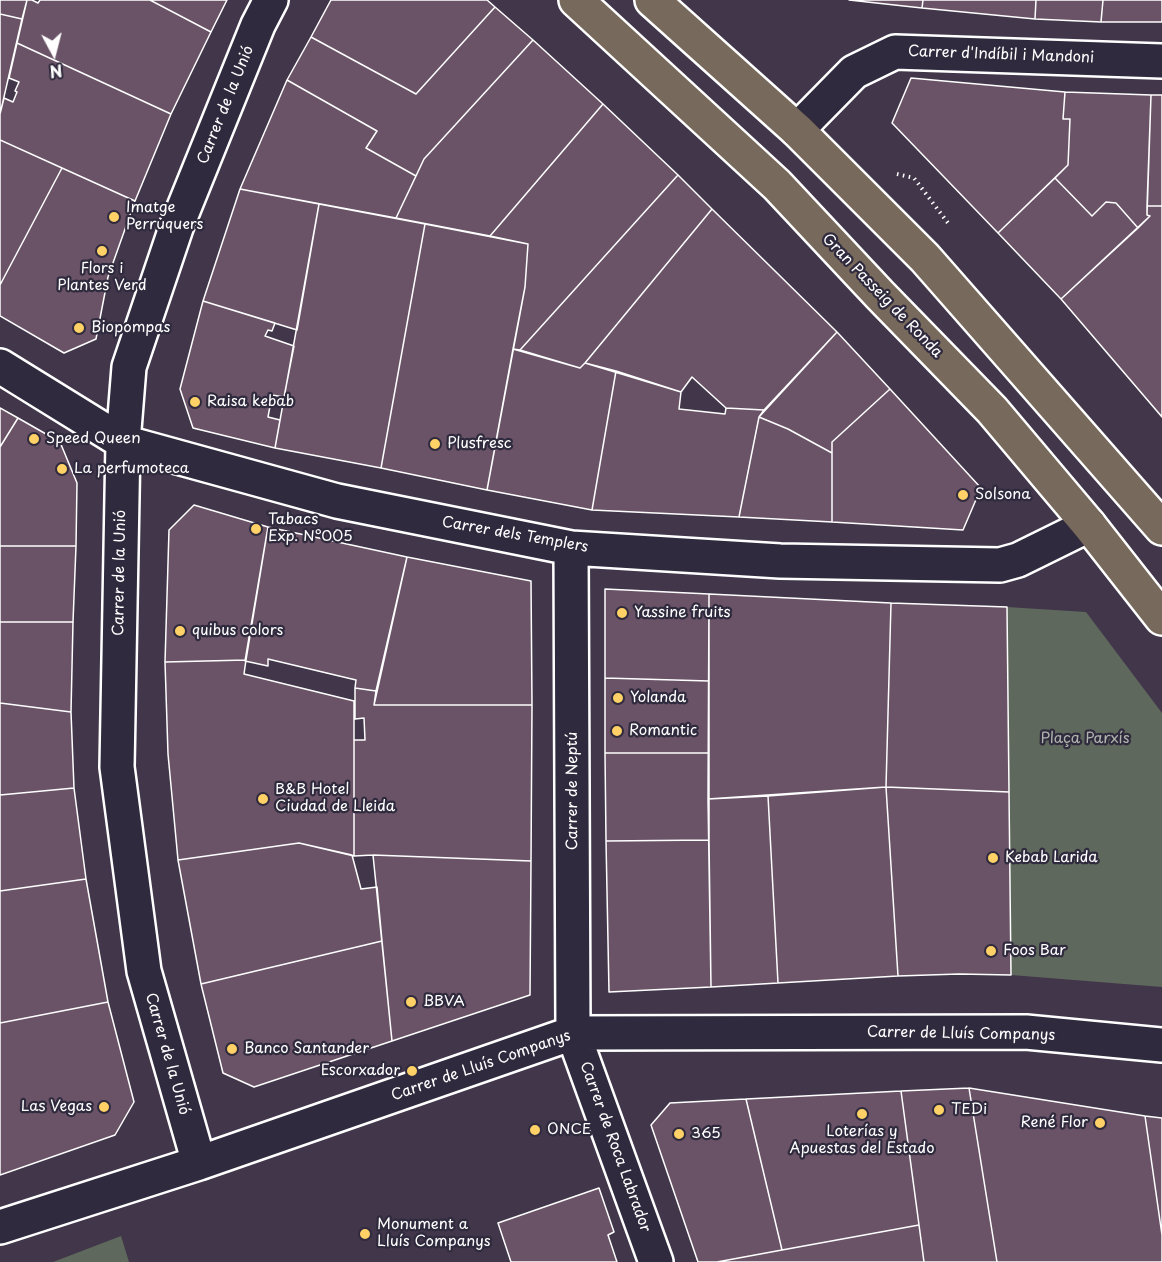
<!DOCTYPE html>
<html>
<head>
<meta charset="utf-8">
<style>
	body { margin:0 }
	#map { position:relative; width:1162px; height:1262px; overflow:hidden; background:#41364a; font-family:"Playpen Sans",sans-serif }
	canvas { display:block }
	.north { position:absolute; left:24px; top:24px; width:60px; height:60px; -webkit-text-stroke:4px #2f2a3d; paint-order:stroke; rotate:173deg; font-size:16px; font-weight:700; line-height:24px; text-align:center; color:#fff }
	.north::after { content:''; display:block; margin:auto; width:21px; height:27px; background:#fff; clip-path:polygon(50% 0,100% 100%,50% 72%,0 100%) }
</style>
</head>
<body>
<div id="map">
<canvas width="1162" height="1262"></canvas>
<div class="north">N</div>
</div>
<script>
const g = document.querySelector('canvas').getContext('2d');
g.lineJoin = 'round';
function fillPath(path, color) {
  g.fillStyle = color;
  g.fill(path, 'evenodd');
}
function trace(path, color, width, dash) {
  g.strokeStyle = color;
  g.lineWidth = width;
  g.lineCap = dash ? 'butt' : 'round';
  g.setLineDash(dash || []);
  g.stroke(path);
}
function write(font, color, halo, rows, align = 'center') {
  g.font = font + ' "Playpen Sans",sans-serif';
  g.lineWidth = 4.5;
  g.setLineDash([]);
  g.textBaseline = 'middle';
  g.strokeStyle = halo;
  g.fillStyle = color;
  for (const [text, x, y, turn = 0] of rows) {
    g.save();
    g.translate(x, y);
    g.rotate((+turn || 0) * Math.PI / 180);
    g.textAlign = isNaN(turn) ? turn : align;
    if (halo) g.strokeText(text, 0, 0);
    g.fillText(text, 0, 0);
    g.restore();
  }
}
const green = new Path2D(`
	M 1007,607 L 1086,612 L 1162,713 L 1162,987 L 1011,975 Z
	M 121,1236 L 129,1262 L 53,1262 Z`);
const building = new Path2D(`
	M 0,0 L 27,0 L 22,19 L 0,14 Z
	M 27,0 L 32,0 L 38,3 L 40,0 L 150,0 L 211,32 L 171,114 L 17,43 Z
	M 150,0 L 227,0 L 211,32 Z
	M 331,0 L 487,0 L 495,7 L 416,94 L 311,37 Z
	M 849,0 L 923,0 L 922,8 Z
	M 923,0 L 1036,0 L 1035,19 L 922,8 Z
	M 1036,0 L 1103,0 L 1101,22 L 1035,19 Z
	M 1103,0 L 1162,0 L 1162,22 L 1101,22 Z
	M 495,7 L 533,40 L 424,159 L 416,176 L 366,148 L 377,131 L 287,80 L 311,37 L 416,94 Z
	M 0,14 L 22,19 L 0,114 Z
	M 533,40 L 603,104 L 490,236 L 396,218 L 424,159 Z
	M 17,43 L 171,114 L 135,201 L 0,140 L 0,114 L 4,98 L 13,102 L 17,92 L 15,91 L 19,82 L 9,78 Z
	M 911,78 L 1065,92 L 1063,119 L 1070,119 L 1068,165 L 998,233 L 892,123 Z
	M 287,80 L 377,131 L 366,148 L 416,176 L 396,218 L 240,189 Z
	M 1065,92 L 1151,95 L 1147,215 L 1150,216 L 1138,228 L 1116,203 L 1106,202 L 1092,216 L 1055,178 L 1068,165 L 1070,119 L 1063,119 Z
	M 1151,95 L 1162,95 L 1162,206 L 1147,206 Z
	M 603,104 L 678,175 L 520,350 L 513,349 L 525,287 L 528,244 L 490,236 Z
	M 0,140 L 62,168 L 0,285 Z
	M 62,168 L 135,201 L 108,277 L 96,339 L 64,353 L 0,316 L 0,285 Z
	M 678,175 L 712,209 L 585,363 L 580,368 L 520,350 Z
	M 1055,178 L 1092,216 L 1106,202 L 1116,203 L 1138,228 L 1061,299 L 998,233 Z
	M 240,189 L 319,204 L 297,330 L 203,301 Z
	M 319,204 L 425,224 L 381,468 L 275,448 Z
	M 1147,206 L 1162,206 L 1162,417 L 1061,299 L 1150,216 L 1147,215 Z
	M 712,209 L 837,332 L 764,410 L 726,408 L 692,377 L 681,392 L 585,363 Z
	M 425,224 L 528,244 L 525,287 L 487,490 L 381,468 Z
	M 203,301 L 275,323 L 272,331 L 268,330 L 265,336 L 294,346 L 284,397 L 272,395 L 268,417 L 280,420 L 275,448 L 193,428 L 180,389 Z
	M 837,332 L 890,389 L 832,442 L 832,453 L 788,429 L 759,417 Z
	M 513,349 L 580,368 L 585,363 L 616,371 L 592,510 L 487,490 Z
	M 616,371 L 681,392 L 679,409 L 725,414 L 726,408 L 764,410 L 759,417 L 739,517 L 592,510 Z
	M 890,389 L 981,488 L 963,530 L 832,522 L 832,442 Z
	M 0,408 L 18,418 L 0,447 Z
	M 759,417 L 788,429 L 832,453 L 832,522 L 739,517 Z
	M 18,418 L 60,442 L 77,483 L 76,546 L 0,546 L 0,447 Z
	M 194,505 L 268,527 L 246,660 L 165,662 L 169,530 Z
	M 268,527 L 407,557 L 376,691 L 355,688 L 356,680 L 268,659 L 268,666 L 245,661 Z
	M 0,546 L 76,546 L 73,622 L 0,622 Z
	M 407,557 L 531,581 L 532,705 L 374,705 Z
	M 605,589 L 709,594 L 709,681 L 605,678 Z
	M 709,594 L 891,603 L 886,787 L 708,799 Z
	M 891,603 L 1007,607 L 1009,792 L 886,787 Z
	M 0,622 L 73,622 L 71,712 L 0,703 Z
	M 246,660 L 244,674 L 354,701 L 354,856 L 299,843 L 178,860 L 168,754 L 165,662 Z
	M 605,678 L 709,681 L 709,753 L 605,753 Z
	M 355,688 L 376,691 L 374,705 L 532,705 L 531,861 L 373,855 L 354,856 L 354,740 L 365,740 L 364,718 L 355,719 Z
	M 0,703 L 71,712 L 74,788 L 0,795 Z
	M 605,753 L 709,753 L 709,840 L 606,841 Z
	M 886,787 L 1009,792 L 1011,975 L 959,974 L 898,976 Z
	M 886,787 L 898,976 L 778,983 L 768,796 Z
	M 74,788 L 86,879 L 0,891 L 0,795 Z
	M 768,796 L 778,983 L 711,987 L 708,799 Z
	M 709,840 L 711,987 L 609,992 L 606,841 Z
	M 299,843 L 352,855 L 361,889 L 377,887 L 382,941 L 201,984 L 178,860 Z
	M 373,855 L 531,861 L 530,995 L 392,1041 Z
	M 86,879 L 108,1002 L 0,1023 L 0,891 Z
	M 382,941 L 392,1041 L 254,1087 L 223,1073 L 201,984 Z
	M 108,1002 L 134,1102 L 115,1135 L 0,1175 L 0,1023 Z
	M 969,1088 L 1145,1116 L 1162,1235 L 1162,1262 L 997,1262 Z
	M 969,1088 L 997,1262 L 924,1262 L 901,1091 Z
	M 901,1091 L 919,1225 L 782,1250 L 746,1099 Z
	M 746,1099 L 782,1250 L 717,1262 L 698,1262 L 651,1125 L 670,1103 Z
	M 1145,1116 L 1162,1118 L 1162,1235 Z
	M 599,1188 L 614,1232 L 608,1235 L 617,1262 L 511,1262 L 498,1223 Z
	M 919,1225 L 924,1262 L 717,1262 L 782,1250 Z`);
const path = new Path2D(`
	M 897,174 L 914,178 L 948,223`);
const minor = new Path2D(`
	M 797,130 L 854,72 L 895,52 L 1162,61
	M 0,366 L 123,442 L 337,501 L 571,548 L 780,561 L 1000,565 L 1018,560 L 1089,525
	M 571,548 L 573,1033 L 656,1262
	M 199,1163 L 144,971 L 117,767 L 123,442 L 129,367 L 177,225 L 258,25 L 271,0
	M 0,1227 L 199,1163 L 573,1033 L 1026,1032 L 1162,1045`);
const major = new Path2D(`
	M 576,0 L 777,185 L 880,295 L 992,410 L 1089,525 L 1162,618
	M 652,0 L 797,130 L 925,258 L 1162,528`);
const markers = [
	[114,217,6,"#ffd166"],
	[102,251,6,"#ffd166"],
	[79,328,6,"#ffd166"],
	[195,402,6,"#ffd166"],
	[34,439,6,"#ffd166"],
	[435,444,6,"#ffd166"],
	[62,469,6,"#ffd166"],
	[963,495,6,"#ffd166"],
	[256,529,6,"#ffd166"],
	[622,613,6,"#ffd166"],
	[180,631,6,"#ffd166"],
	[618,698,6,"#ffd166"],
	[617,731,6,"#ffd166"],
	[263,799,6,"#ffd166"],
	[993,858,6,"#ffd166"],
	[991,951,6,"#ffd166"],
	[411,1002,6,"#ffd166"],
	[232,1049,6,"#ffd166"],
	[412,1071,6,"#ffd166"],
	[104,1107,6,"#ffd166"],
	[939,1110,6,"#ffd166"],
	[862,1114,6,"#ffd166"],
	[1100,1123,6,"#ffd166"],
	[535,1130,6,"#ffd166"],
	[679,1134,6,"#ffd166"],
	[365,1234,6,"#ffd166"]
];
const streetNames = [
	["Carrer d'Indíbil i Mandoni",1001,55,2],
	["Carrer de la Unió",226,105,-68],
	["Gran Passeig de Ronda",882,296,46],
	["Carrer dels Templers",515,535,10],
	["Carrer de la Unió",120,573,-89],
	["Carrer de Neptú",573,791,-90],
	["Carrer de Lluís Companys",961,1034,1],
	["Carrer de la Unió",167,1054,74],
	["Carrer de Lluís Companys",481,1066,-19],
	["Carrer de Roca Labrador",615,1147,70]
];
const poiNames = [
	["Imatge",126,208],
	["Perruquers",126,225],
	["Flors i",102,269,"center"],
	["Plantes Verd",102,286,"center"],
	["Biopompas",91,328],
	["Raisa kebab",207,402],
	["Speed Queen",46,439],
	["Plusfresc",447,444],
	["La perfumoteca",74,469],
	["Solsona",975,495],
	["Tabacs",268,520],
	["Exp. N°005",268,537],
	["Yassine fruits",634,613],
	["quibus colors",192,631],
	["Yolanda",630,698],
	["Romantic",629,731],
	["B&B Hotel",275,790],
	["Ciudad de Lleida",275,807],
	["Kebab Larida",1005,858],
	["Foos Bar",1003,951],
	["BBVA",423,1002],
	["Banco Santander",244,1049],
	["Escorxador",400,1071,"right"],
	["Las Vegas",92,1107,"right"],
	["TEDi",951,1110],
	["René Flor",1088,1123,"right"],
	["ONCE",547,1130],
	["Loterías y",862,1132,"center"],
	["Apuestas del Estado",862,1149,"center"],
	["365",691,1134],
	["Monument a",377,1225],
	["Lluís Companys",377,1242]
];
const parkNames = [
	["Plaça Parxís",1085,739]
];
fillPath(green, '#5f685c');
fillPath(building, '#6a5367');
trace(building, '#fff', 1.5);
trace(minor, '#fff', 38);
trace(major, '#fff', 38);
trace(path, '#fff', 4, [1.5, 4.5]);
trace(minor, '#2f2a3d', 33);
trace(major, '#77695c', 33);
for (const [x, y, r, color] of markers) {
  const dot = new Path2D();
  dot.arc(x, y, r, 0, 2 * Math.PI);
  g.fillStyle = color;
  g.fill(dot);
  trace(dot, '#2f2a3d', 2);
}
write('15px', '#fff', '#2f2a3d', streetNames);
write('15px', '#fff', '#2f2a3d', poiNames, 'left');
write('15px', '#afb4ae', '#2f2a3d', parkNames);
</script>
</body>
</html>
